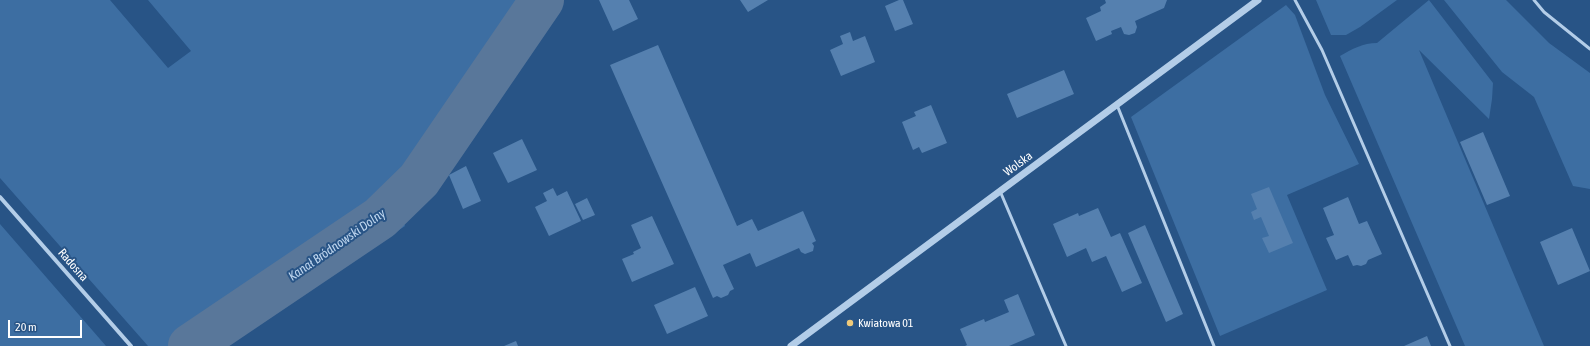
<!DOCTYPE html>
<html>
<head>
<meta charset="utf-8">
<style>
	body { margin:0 }
	#map { position:relative; width:1590px; height:346px; overflow:hidden; background:#285486; font-family:"Asap Condensed",sans-serif }
	canvas { display:block }
	.scale { position:absolute; left:8px; top:320px; width:74px; height:18px; box-sizing:border-box; border:2px solid #fff; border-top:0; padding-left:5px; font-size:12px; line-height:14px; white-space:nowrap; color:#fff; -webkit-text-stroke:3px #285486; paint-order:stroke }
</style>
</head>
<body>
<div id="map">
<canvas width="1590" height="346"></canvas>
<div class="scale">20 m</div>
</div>
<script>
const g = document.querySelector('canvas').getContext('2d');
g.lineJoin = 'round';
function fillPath(path, color) {
  g.fillStyle = color;
  g.fill(path, 'evenodd');
}
function trace(path, color, width, dash) {
  g.strokeStyle = color;
  g.lineWidth = width;
  g.lineCap = dash ? 'butt' : 'round';
  g.setLineDash(dash || []);
  g.stroke(path);
}
function write(font, color, halo, rows, align = 'center') {
  g.font = font + ' "Asap Condensed",sans-serif';
  g.lineWidth = 4;
  g.setLineDash([]);
  g.textBaseline = 'middle';
  g.strokeStyle = halo;
  g.fillStyle = color;
  for (const [text, x, y, turn = 0] of rows) {
    g.save();
    g.translate(x, y);
    g.rotate((+turn || 0) * Math.PI / 180);
    g.textAlign = isNaN(turn) ? turn : align;
    if (halo) g.strokeText(text, 0, 0);
    g.fillText(text, 0, 0);
    g.restore();
  }
}
const green = new Path2D(`
	M 0,0 L 110,0 L 168,68 L 191,51 L 148,0 L 558,0 L 419,201 L 400,215 L 405,226 L 227,346 L 148,346 L 0,178 Z
	M 1316,0 L 1397,0 L 1360,27 L 1346,35 L 1331,35 Z
	M 1429,0 L 1493,83 L 1492,99 L 1489,119 L 1419,50 L 1544,346 L 1465,346 L 1340,56 C 1352,49 1363,43 1377,43 Z
	M 1444,0 L 1506,0 L 1549,43 L 1590,73 L 1590,189 L 1573,186 L 1534,97 L 1502,72 Z
	M 1286,5 L 1295,15 L 1325,95 L 1359,164 L 1287,195 L 1327,290 L 1220,336 L 1131,117 Z
	M 0,224 L 106,346 L 0,346 Z`);
const river = new Path2D(`
	M 190,346 L 380,218 L 419,180 L 542,0`);
const building = new Path2D(`
	M 599,0 L 629,0 L 638,19 L 613,31 Z
	M 740,0 L 768,0 L 748,12 Z
	M 899,0 L 903,0 L 913,24 L 895,31 L 885,6 Z
	M 1105,0 L 1167,0 L 1164,8 L 1135,21 L 1137,27 L 1135,33 L 1129,35 L 1124,34 L 1121,27 L 1111,31 L 1112,34 L 1096,41 L 1086,18 L 1101,11 L 1100,7 L 1106,3 Z
	M 850,32 L 853,41 L 865,36 L 875,62 L 841,76 L 830,50 L 843,44 L 840,36 Z
	M 658,45 L 737,226 L 752,219 L 758,231 L 803,211 L 816,241 L 812,243 L 814,246 L 813,251 L 805,254 L 801,252 L 799,248 L 756,267 L 750,253 L 723,265 L 734,289 L 730,291 L 728,295 L 721,298 L 717,296 L 713,298 L 610,65 Z
	M 1064,70 L 1074,94 L 1017,118 L 1007,94 Z
	M 931,105 L 947,143 L 922,153 L 919,147 L 913,150 L 902,122 L 916,116 L 914,112 Z
	M 1483,132 L 1510,196 L 1487,205 L 1460,142 Z
	M 522,139 L 537,170 L 508,183 L 493,153 Z
	M 466,166 L 481,201 L 463,209 L 449,175 Z
	M 1269,187 L 1293,243 L 1269,253 L 1262,238 L 1269,236 L 1261,217 L 1254,220 L 1251,212 L 1257,209 L 1251,194 Z
	M 553,188 L 557,196 L 567,191 L 581,221 L 549,236 L 535,207 L 547,201 L 543,193 Z
	M 1348,197 L 1359,224 L 1367,221 L 1382,254 L 1368,260 L 1366,264 L 1361,266 L 1357,265 L 1353,266 L 1348,255 L 1336,260 L 1326,238 L 1334,235 L 1323,208 Z
	M 587,198 L 595,215 L 583,220 L 575,204 Z
	M 1098,208 L 1111,237 L 1120,233 L 1142,283 L 1122,292 L 1106,256 L 1092,262 L 1086,248 L 1067,257 L 1053,224 L 1078,213 L 1079,216 Z
	M 652,216 L 674,264 L 632,282 L 622,259 L 634,254 L 633,252 L 641,248 L 631,225 Z
	M 1145,225 L 1183,314 L 1166,322 L 1128,233 Z
	M 1572,228 L 1590,271 L 1558,285 L 1540,242 Z
	M 695,287 L 708,316 L 667,334 L 654,305 Z
	M 1018,294 L 1035,335 L 1009,346 L 965,346 L 967,345 L 960,329 L 984,319 L 985,322 L 1009,312 L 1004,300 Z
	M 1427,336 L 1431,346 L 1404,346 Z
	M 516,341 L 518,346 L 504,346 Z`);
const service = new Path2D(`
	M 1295,0 L 1322,50 L 1450,346
	M 1534,0 L 1544,12 L 1590,49
	M 1117,105 L 1214,346
	M 1000,191 L 1066,346`);
const minor = new Path2D(`
	M 0,197 L 131,346`);
const tertiary = new Path2D(`
	M 791,346 L 1258,0`);
const markers = [
	[850,323,4,"#efca7a"]
];
const streetNames = [
	["Wolska",1018,164,-36],
	["Radosna",73,265,49]
];
const poiNames = [
	["Kwiatowa 01",858,323]
];
const waterNames = [
	["Kanał Bródnowski Dolny",337,245,-35]
];
fillPath(green, '#3d6ea2');
trace(river, '#59779a', 44);
fillPath(building, '#5580af');
trace(service, '#b3cde8', 3);
trace(minor, '#b3cde8', 4);
trace(tertiary, '#b3cde8', 7);
for (const [x, y, r, color] of markers) {
  const dot = new Path2D();
  dot.arc(x, y, r, 0, 2 * Math.PI);
  g.fillStyle = color;
  g.fill(dot);
  trace(dot, '#285486', 1.5);
}
write('12px', '#fff', '#285486', streetNames);
write('12px', '#fff', '#285486', poiNames, 'left');
write('italic 13px', '#bfd6ef', '#285486', waterNames);
</script>
</body>
</html>
